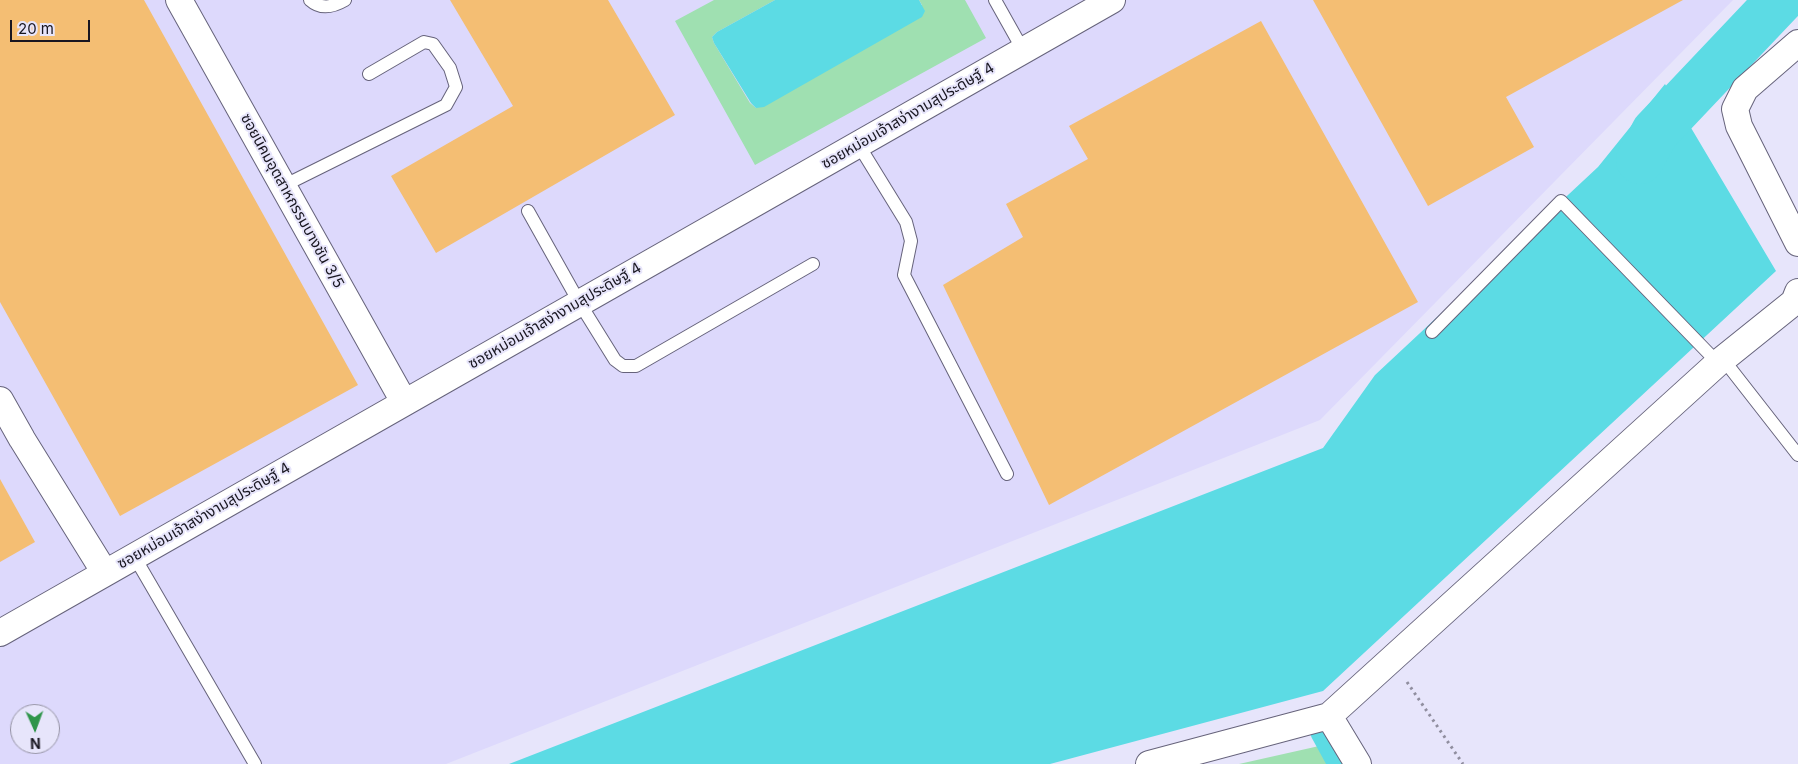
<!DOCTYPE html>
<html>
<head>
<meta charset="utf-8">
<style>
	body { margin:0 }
	#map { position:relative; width:1798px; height:764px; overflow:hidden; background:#e7e5fb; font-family:Inter,sans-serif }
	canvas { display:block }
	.north { position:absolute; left:10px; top:704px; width:50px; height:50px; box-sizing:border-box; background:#e7e5fb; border:1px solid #9492a3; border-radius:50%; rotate:178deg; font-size:14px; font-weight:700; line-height:20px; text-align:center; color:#181620 }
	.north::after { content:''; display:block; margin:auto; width:18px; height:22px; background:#30954b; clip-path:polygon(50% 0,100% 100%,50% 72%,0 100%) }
	.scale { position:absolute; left:10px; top:20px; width:80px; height:22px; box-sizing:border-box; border:2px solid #181620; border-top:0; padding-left:6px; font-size:15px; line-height:18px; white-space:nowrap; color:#181620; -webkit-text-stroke:4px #e7e5fb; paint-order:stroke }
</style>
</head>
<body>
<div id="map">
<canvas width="1798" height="764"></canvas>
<div class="north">N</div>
<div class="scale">20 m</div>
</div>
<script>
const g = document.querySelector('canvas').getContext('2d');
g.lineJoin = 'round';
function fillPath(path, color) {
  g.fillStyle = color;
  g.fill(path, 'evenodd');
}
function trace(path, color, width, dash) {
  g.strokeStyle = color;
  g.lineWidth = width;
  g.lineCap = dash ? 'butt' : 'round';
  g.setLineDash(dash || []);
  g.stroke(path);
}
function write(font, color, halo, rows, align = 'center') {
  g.font = font + ' Inter,"Noto Sans Thai",sans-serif';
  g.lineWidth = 4;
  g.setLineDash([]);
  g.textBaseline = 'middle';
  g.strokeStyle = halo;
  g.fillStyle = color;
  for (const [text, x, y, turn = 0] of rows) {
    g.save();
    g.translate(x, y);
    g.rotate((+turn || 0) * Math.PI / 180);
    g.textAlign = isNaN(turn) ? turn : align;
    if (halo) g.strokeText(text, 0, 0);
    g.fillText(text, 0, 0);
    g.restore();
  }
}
const built = new Path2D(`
	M 0,0 L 1733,0 L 1320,420 L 446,764 L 0,764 ZM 20,714 L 50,714 L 50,744 L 20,744 Z`);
const green = new Path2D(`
	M 714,0 L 775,0 L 717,32 L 712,37 L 714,43 L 750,103 L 756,108 L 922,5 L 919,0 L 965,0 L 986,38 L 755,165 L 675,21 Z
	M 1337,742 L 1348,764 L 1239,764 Z`);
const water = new Path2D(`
	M 775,0 L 919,0 L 925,11 L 922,17 L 764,107 L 756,108 L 751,103 L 714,43 L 712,37 L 717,32 Z
	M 1665,84 L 1776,271 L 1323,691 L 1050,764 L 509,764 L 1323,448 L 1375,375 L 1598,167 Z`);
const canal = new Path2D(`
	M 1324,731 L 1342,764`);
const river = new Path2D(`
	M 1640,160 L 1655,132 L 1780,0`);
const building = new Path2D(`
	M 0,0 L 144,0 L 358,385 L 120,516 L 0,302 Z
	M 450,0 L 608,0 L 675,115 L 436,253 L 391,176 L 513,106 Z
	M 1313,0 L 1683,0 L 1506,97 L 1534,147 L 1428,206 Z
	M 1261,21 L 1418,302 L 1049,505 L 943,285 L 1023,237 L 1006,204 L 1088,159 L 1069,126 Z
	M 0,479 L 35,542 L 0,562 Z`);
const path = new Path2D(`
	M 1407,682 L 1463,764`);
const lane = new Path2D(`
	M 310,0 C 321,10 333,7 345,0
	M 995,0 L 1023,50
	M 858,144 L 906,222 L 911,241 L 904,275 L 1007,474
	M 283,186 L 446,105 L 456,87 L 450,68 L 433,44 L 424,42 L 369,74
	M 528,211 L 579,302 L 615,360 L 623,366 L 636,366 L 813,264
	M 1432,332 L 1561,201 L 1718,363
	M 1723,359 L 1798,455
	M 134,556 L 255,764`);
const street = new Path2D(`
	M 179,0 L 404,402
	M 1798,43 L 1745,89 L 1735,109 L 1739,126 L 1798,243
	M 0,400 L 22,439 L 105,573
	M 0,633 L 1112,0
	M 1329,716 L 1358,764
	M 1149,764 L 1329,716 L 1718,363 L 1794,302 L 1798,292`);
const streetNames = [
	["ซอยหม่อมเจ้าสง่างามสุประดิษฐ์ 4",908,116,-30],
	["ซอยนิคมอุตสาหกรรมบางชัน 3/5",292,201,61],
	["ซอยหม่อมเจ้าสง่างามสุประดิษฐ์ 4",555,316,-30],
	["ซอยหม่อมเจ้าสง่างามสุประดิษฐ์ 4",204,516,-30]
];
fillPath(built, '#ddd9fc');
fillPath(green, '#9fe0b1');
fillPath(water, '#5cdbe4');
trace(canal, '#5cdbe4', 28);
trace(river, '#5cdbe4', 48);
fillPath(building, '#f4be73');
trace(lane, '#66637b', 14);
trace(street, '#66637b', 28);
trace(path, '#908e9f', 3, [2.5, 4]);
trace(lane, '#fff', 12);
trace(street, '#fff', 26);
write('15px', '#181620', '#e7e5fb', streetNames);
</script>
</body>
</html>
